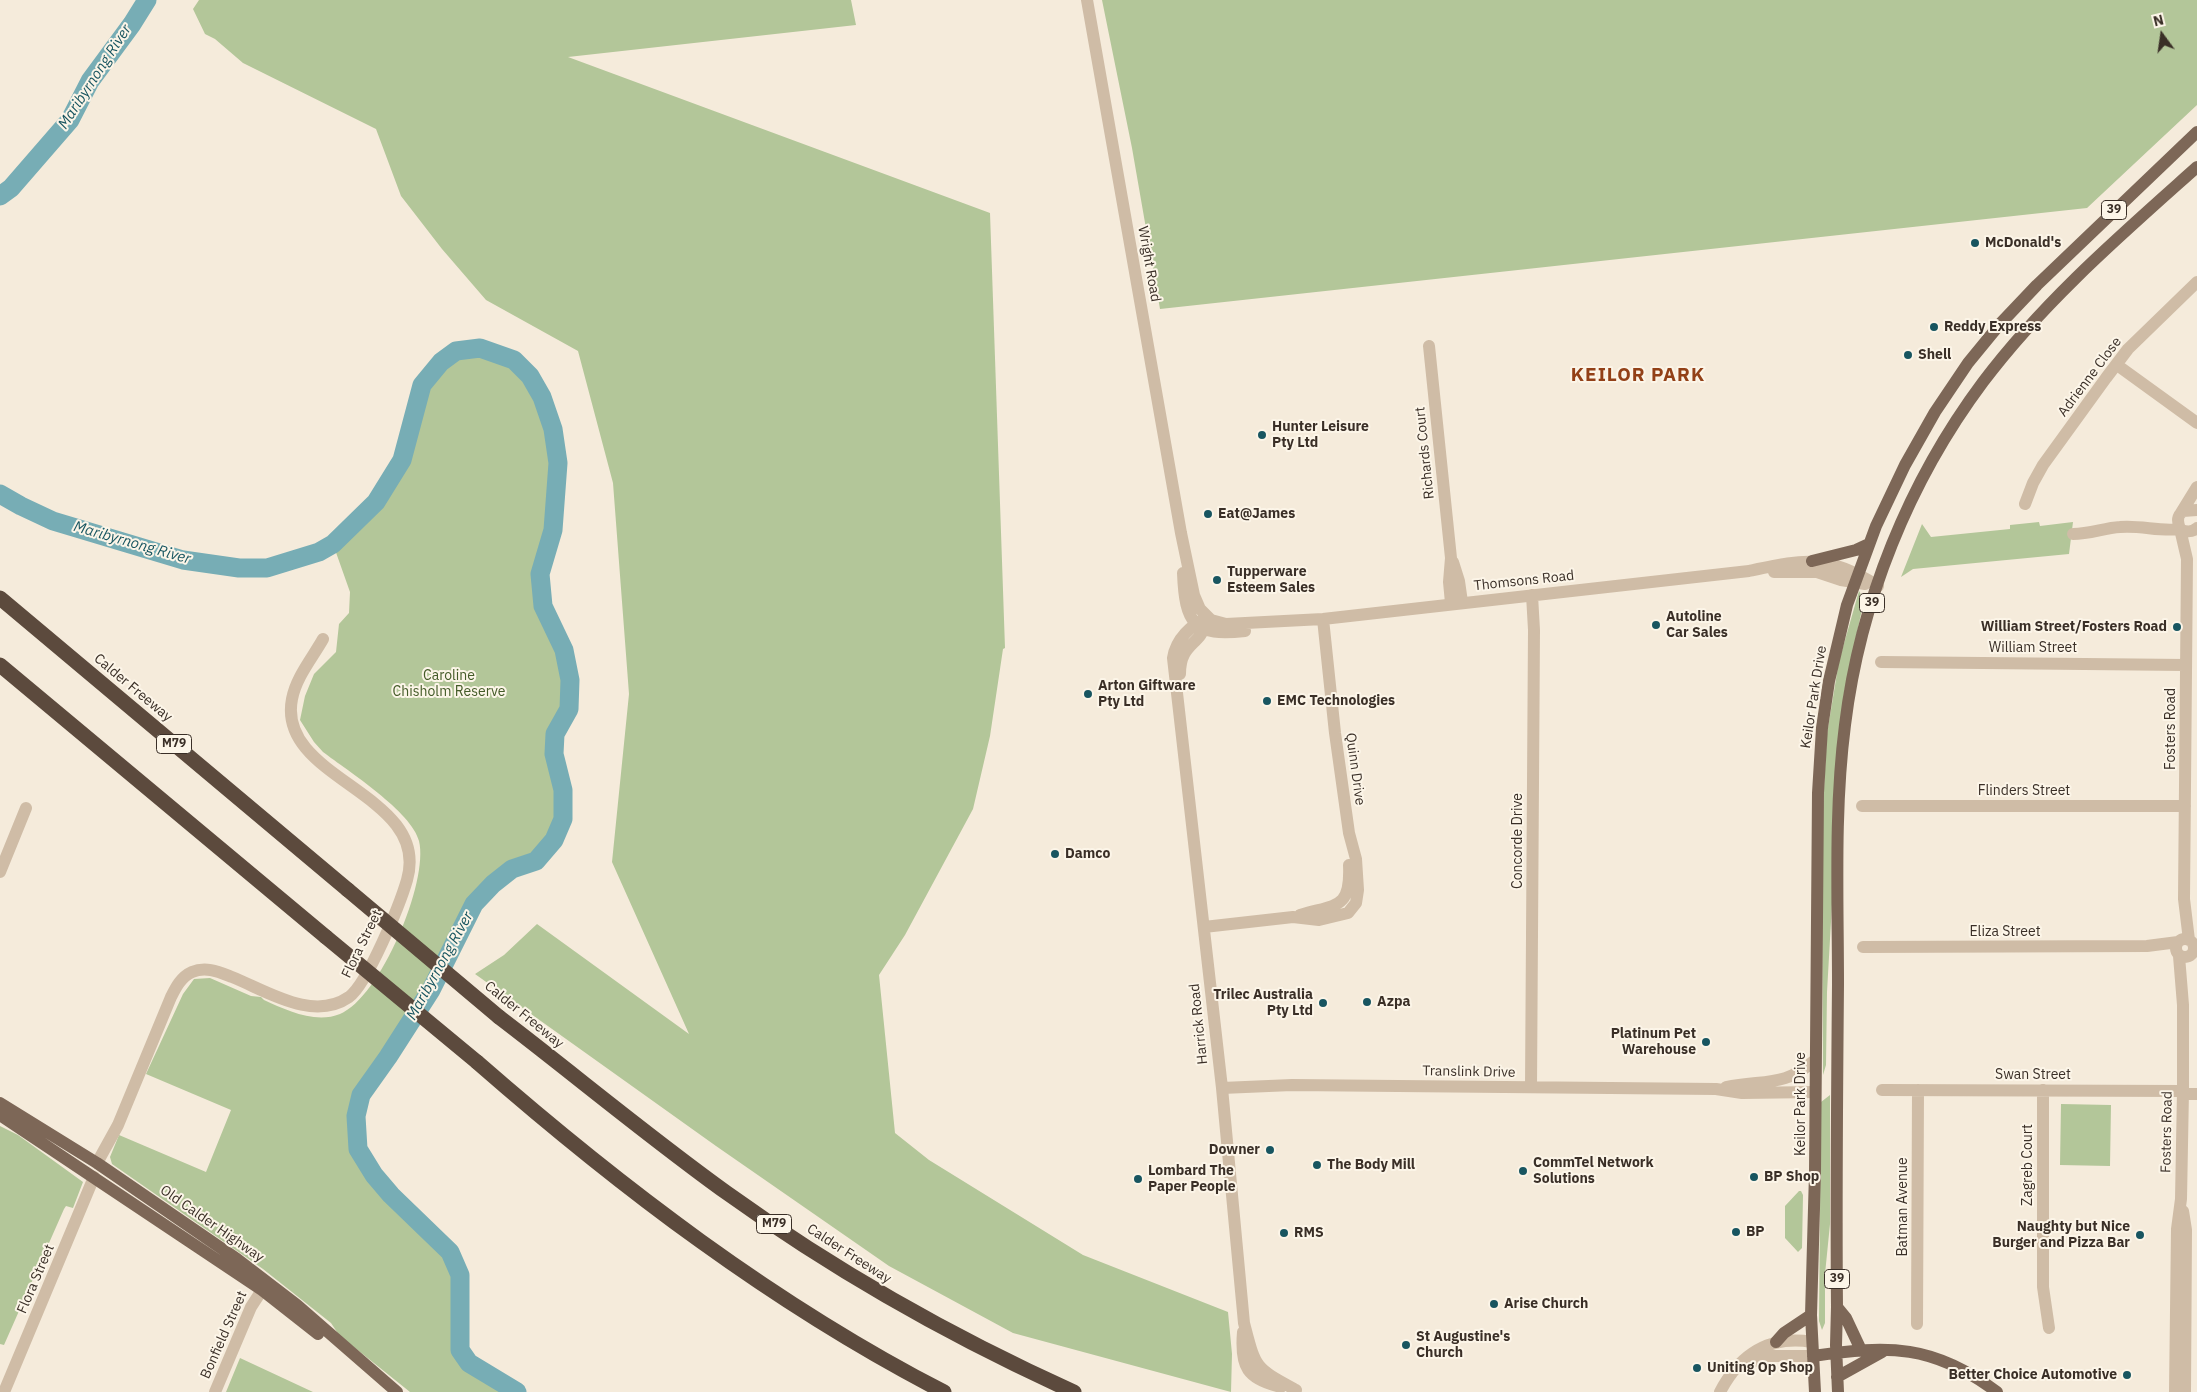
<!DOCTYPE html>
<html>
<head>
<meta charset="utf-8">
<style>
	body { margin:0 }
	#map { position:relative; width:2197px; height:1392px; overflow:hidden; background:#f5ebdb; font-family:"IBM Plex Sans",sans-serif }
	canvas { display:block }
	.north { position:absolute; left:2137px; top:10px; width:50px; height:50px; -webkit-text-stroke:4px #fcf5e8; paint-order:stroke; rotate:346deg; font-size:14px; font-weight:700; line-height:20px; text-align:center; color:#3a2f27 }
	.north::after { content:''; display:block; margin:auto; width:18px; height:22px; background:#3a2f27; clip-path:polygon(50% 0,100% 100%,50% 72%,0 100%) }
</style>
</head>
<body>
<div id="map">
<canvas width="2197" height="1392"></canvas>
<div class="north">N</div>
</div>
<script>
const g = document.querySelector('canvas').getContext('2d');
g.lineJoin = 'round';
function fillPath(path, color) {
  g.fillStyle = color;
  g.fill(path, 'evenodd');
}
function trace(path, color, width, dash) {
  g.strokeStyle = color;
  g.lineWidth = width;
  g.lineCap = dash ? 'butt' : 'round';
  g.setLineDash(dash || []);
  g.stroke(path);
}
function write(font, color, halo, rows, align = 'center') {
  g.font = font + ' "IBM Plex Sans",sans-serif';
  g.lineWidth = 4;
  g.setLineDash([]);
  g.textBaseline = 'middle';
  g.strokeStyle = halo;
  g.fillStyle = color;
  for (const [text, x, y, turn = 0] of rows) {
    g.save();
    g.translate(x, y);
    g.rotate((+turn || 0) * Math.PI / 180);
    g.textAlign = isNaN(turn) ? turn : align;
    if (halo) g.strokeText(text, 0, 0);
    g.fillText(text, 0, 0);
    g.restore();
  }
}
const green = new Path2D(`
	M 199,0 L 851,0 L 856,25 L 568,57 L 990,213 L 1005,648 L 1003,649 L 990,736 L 973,809 L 905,935 L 879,975 L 895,1133 L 929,1160 L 1083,1255 L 1228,1312 L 1232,1354 L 1231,1392 L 1013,1333 L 889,1266 L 716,1146 L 475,974 L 504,955 L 537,924 L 689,1034 L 612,862 L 629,694 L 613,483 L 578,351 L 486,300 L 442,249 L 401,196 L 376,129 L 243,63 L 215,39 L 205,34 L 193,9 Z
	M 1102,0 L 2197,0 L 2197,105 L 2087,208 L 1160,309 L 1132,148 Z
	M 480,348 L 514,360 L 530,376 L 542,397 L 553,429 L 558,463 L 553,530 L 540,574 L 543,606 L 564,650 L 570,680 L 569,709 L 555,734 L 554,754 L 563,790 L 563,819 L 554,840 L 536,861 L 512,869 L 493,884 L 474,904 L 431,990 L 388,1057 L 362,1095 L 356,1116 L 358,1149 L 374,1175 L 391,1195 L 450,1252 L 460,1275 L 460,1350 L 469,1363 L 517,1392 L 410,1392 L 339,1335 L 331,1323 L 263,1269 L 112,1164 L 110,1157 L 119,1135 L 206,1172 L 231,1110 L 146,1074 L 183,994 L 194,979 L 210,978 L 251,996 L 261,997 L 264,1000 C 286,1010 315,1024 340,1014 C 380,998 429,882 419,841 C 412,812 348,771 323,752 L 314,742 L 300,720 L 305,696 L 314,674 L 336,652 L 339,624 L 349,613 L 350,592 L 333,544 L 376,502 L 402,460 L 422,385 L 441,362 L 456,351 Z
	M 2039,522 L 2040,526 L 2073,522 L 2069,554 L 1913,569 L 1901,577 L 1922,524 L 1931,537 L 2010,529 L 2010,525 Z
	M 1859,591 L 1862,596 L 1861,614 L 1844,693 L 1827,992 L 1826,1065 L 1823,1075 L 1822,824 L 1827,734 L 1839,661 Z
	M 1830,1095 L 1830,1224 L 1825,1274 L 1825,1323 L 1822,1330 L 1819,1321 L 1821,1102 Z
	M 2061,1104 L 2111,1105 L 2110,1166 L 2060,1165 Z
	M 0,1126 L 18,1135 L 83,1182 L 73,1208 L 66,1206 L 64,1209 L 4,1345 L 0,1344 Z
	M 1799,1191 L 1801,1191 L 1803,1195 L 1802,1248 L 1798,1252 L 1785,1238 L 1785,1206 Z
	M 240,1358 L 313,1392 L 226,1392 Z`);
const river = new Path2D(`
	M 0,196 L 11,188 L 70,120 L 90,81 L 132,24 L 147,0
	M 0,494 L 21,506 L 53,521 L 183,560 L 239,568 L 267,568 L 319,552 L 333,544 L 376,502 L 402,460 L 422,385 L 441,362 L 456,351 L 480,348 L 514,360 L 530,376 L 542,397 L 553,429 L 558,463 L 553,530 L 540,574 L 543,606 L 564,650 L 570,680 L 569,709 L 555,734 L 554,754 L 563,790 L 563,819 L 554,840 L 536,861 L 512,869 L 493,884 L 474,904 L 431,990 L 388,1057 L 361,1095 L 356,1116 L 358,1149 L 374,1175 L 391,1195 L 450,1252 L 460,1275 L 460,1350 L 469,1363 L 517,1392`);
const minor = new Path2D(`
	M 1087,0 L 1181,533 L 1194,595 L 1200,609 L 1211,620 L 1226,624 L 1323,619 L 1749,571 C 1806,559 1826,554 1878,586
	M 1429,346 L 1451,558 L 1449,582 L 1451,603
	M 2117,365 L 2197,423
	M 2025,504 L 2033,483 L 2043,465 L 2106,378 L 2128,349 L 2197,282
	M 2197,510 L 2183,511 C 2177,516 2177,521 2180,529 C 2186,532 2191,533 2197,528
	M 2181,513 L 2197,487
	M 2180,529 L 2187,559 L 2184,899 L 2189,940
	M 2073,534 C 2090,534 2104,528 2120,527 C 2141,525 2160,532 2180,529
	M 1453,562 L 1459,581 L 1462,602
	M 1774,572 L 1817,572 L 1841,580 L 1865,584
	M 1183,573 C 1185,624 1194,637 1245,631
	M 1208,617 C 1191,625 1176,639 1173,658 L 1222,1088 L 1244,1323 C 1256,1369 1254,1367 1296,1390
	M 1881,662 L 2186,665
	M 1180,674 C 1180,643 1200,646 1206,623
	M 1862,806 L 2185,806
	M 0,872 L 26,808
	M 1300,915 C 1336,904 1351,910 1349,865
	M 1204,927 L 1293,917 L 1319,920 L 1348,913 L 1356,903 L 1358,890 L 1356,859 L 1349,833 L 1335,733 L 1323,619
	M2176 948a9 9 0 1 1 18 0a9 9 0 1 1-18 0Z
	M 1863,947 L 2147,946 L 2178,942
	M 1531,1087 L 1534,630 L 1532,595
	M 1726,1087 C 1763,1079 1784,1088 1815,1060
	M 1222,1088 L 1292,1085 L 1716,1089 L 1742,1093 L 1815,1092
	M 1882,1090 L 2183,1091
	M 2043,1090 L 2043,1287 L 2049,1328
	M 2183,1094 L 2197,1094
	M 97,1163 L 118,1125 L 171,997 C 176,987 181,977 192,972 C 206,966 219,972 232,977 C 267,991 313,1022 349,997 C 368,983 400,904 407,880 C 432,793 276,780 292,699 C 296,677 313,657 323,639
	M 2183,1211 L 2186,1230 L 2185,1392
	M 1917,1324 L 1918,1090
	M 1243,1332 C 1240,1367 1247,1379 1281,1387
	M 1746,1364 L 1770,1356 L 1813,1356
	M 4,1392 L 94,1177
	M 215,1392 L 251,1307 L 262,1290
	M 1720,1392 C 1740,1354 1769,1335 1812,1342
	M 2175,1392 L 2177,1229 L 2181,1199 L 2183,1091 L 2183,1005 L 2179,956`);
const major = new Path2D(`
	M 1812,561 L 1856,550 L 1869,544
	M 0,1103 L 97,1163 L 237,1259 L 297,1305 L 397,1392
	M 0,1115 L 262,1290 L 318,1334
	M 1837,1307 L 1846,1318 L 1861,1350
	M 1776,1342 L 1784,1333 L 1811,1315
	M 1813,1356 C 1889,1345 1933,1344 1997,1392
	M 1837,1377 L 1882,1352
	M 1815,1392 L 1811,1315 L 1815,1173 L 1818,793 L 1822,728 L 1829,681 L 1847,605 L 1876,526 L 1905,465 L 1935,412 L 1968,363 L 2000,324 L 2037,285 L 2197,132
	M 1838,1392 L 1836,1345 L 1837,1307 C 1836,1199 1837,1091 1838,984 C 1838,898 1834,810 1845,725 C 1860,602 1909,481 1983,382 C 2044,301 2122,234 2197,167`);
const highway = new Path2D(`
	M 0,598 L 348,890
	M 0,665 L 326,937
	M 499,1017 C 575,1075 649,1137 727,1193 C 837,1272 950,1336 1074,1392
	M 477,1062 C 620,1187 775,1305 944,1392`);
const highwayBridge = new Path2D(`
	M 348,890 L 499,1017
	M 326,937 L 477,1062`);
const markers = [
	[1975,243,5,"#185560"],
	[1934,327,5,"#185560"],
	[1908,355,5,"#185560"],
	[1262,435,5,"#185560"],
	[1208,514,5,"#185560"],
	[1217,580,5,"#185560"],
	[1656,625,5,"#185560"],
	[2177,627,5,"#185560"],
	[1088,694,5,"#185560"],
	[1267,701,5,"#185560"],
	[1055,854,5,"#185560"],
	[1367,1002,5,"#185560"],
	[1323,1003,5,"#185560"],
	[1706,1042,5,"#185560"],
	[1270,1150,5,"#185560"],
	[1317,1165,5,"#185560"],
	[1523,1171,5,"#185560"],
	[1754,1177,5,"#185560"],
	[1138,1179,5,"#185560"],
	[1736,1232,5,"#185560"],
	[1284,1233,5,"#185560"],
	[2140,1235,5,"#185560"],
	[1494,1304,5,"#185560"],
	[1406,1345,5,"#185560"],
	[1697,1368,5,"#185560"],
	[2127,1375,5,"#185560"]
];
const shields = [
	[2114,210,25],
	[1872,603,25],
	[174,744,35],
	[774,1224,35],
	[1837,1279,25]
];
const shieldNames = [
	["39",2114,210],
	["39",1872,603],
	["M79",174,744],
	["M79",774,1224],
	["39",1837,1279]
];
const poiNames = [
	["McDonald's",1985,243],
	["Reddy Express",1944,327],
	["Shell",1918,355],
	["Hunter Leisure",1272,427],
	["Pty Ltd",1272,443],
	["Eat@James",1218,514],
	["Tupperware",1227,572],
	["Esteem Sales",1227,588],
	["Autoline",1666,617],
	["Car Sales",1666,633],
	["William Street/Fosters Road",2167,627,"right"],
	["Arton Giftware",1098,686],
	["Pty Ltd",1098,702],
	["EMC Technologies",1277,701],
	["Damco",1065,854],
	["Trilec Australia",1313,995,"right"],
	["Pty Ltd",1313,1011,"right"],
	["Azpa",1377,1002],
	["Platinum Pet",1696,1034,"right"],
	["Warehouse",1696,1050,"right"],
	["Downer",1260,1150,"right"],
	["CommTel Network",1533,1163],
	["Solutions",1533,1179],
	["The Body Mill",1327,1165],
	["Lombard The",1148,1171],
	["Paper People",1148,1187],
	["BP Shop",1764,1177],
	["Naughty but Nice",2130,1227,"right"],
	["Burger and Pizza Bar",2130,1243,"right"],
	["BP",1746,1232],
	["RMS",1294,1233],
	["Arise Church",1504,1304],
	["St Augustine's",1416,1337],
	["Church",1416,1353],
	["Uniting Op Shop",1707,1368],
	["Better Choice Automotive",2117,1375,"right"]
];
const streetNames = [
	["Wright Road",1149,264,80],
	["Adrienne Close",2090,377,-53],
	["Richards Court",1425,453,-96],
	["Thomsons Road",1524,581,-6],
	["William Street",2033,648],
	["Calder Freeway",133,688,40],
	["Keilor Park Drive",1814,697,-81],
	["Fosters Road",2171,729,-90],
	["Quinn Drive",1355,769,82],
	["Flinders Street",2024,791],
	["Concorde Drive",1518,841,-90],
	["Eliza Street",2005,932],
	["Flora Street",362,944,-64],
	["Calder Freeway",524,1015,39],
	["Harrick Road",1199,1024,-96],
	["Translink Drive",1469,1072,1],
	["Swan Street",2033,1075],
	["Keilor Park Drive",1801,1104,-90],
	["Fosters Road",2167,1132,-89],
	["Zagreb Court",2028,1165,-90],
	["Batman Avenue",1903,1207,-90],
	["Old Calder Highway",212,1224,35],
	["Calder Freeway",849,1254,33],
	["Flora Street",36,1279,-67],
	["Bonfield Street",224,1335,-66]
];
const parkNames = [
	["Caroline",449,676],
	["Chisholm Reserve",449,692]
];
const waterNames = [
	["Maribyrnong River",95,77,-57],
	["Maribyrnong River",132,543,16],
	["Maribyrnong River",440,966,-61]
];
const districtNames = [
	["KEILOR PARK",1638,376]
];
fillPath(green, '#b3c699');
trace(river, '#77adb5', 19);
trace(minor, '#cfbca6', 12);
trace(major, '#7d6757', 12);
trace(highway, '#5c4a3d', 15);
trace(highwayBridge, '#5c4a3d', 15);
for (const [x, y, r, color] of markers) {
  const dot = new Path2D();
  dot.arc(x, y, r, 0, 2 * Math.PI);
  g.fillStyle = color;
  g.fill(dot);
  trace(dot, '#fcf5e8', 2);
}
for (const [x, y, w] of shields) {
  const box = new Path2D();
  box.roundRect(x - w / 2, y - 9.5, w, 19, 4);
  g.fillStyle = '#fcf5e8';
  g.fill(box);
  trace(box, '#3a2f27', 1);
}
write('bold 12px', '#3a2f27', null, shieldNames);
write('bold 14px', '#3a2f27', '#fcf5e8', poiNames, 'left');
write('14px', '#3a2f27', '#fcf5e8', streetNames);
write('14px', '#445b28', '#fcf5e8', parkNames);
write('italic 15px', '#185560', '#fcf5e8', waterNames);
g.letterSpacing = '1px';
write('bold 19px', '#924017', '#fcf5e8', districtNames);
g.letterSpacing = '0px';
</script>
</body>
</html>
